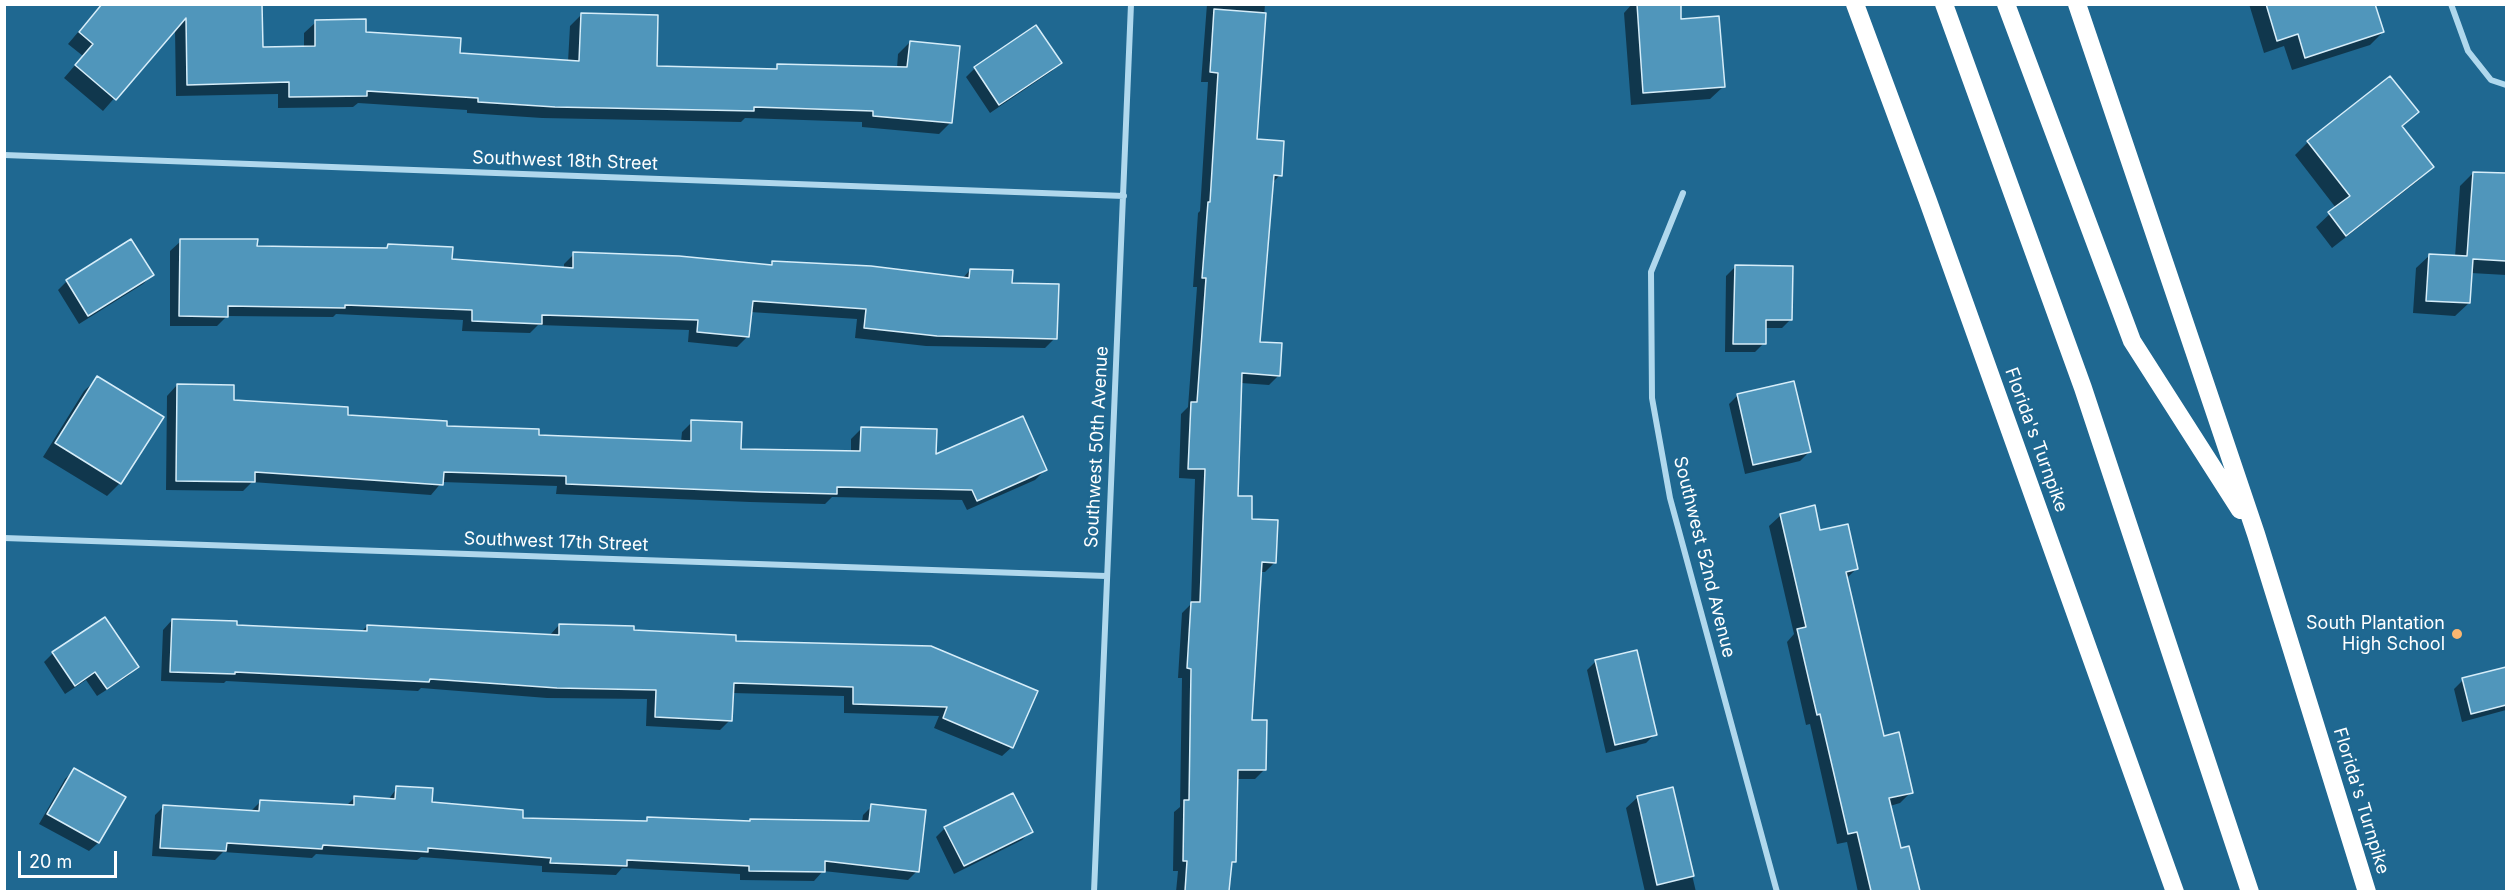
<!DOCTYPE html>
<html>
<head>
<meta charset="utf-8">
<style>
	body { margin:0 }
	#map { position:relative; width:2511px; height:896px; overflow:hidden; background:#1f6891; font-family:Inter,sans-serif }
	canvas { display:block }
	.frame { position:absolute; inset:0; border:6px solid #fff; pointer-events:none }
	.scale { position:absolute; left:18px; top:851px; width:99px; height:27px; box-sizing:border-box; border:3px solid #fff; border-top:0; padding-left:8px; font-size:18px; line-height:21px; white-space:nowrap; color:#fff; -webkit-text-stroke:4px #1f6891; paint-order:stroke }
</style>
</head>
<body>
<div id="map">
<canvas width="2511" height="896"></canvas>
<div class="frame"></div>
<div class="scale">20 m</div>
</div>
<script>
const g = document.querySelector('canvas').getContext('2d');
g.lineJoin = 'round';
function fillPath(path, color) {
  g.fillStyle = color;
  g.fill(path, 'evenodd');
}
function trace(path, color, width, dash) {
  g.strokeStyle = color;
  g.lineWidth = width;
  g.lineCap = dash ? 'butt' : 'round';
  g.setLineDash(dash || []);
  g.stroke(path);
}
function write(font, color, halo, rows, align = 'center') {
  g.font = font + ' Inter,sans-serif';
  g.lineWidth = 4.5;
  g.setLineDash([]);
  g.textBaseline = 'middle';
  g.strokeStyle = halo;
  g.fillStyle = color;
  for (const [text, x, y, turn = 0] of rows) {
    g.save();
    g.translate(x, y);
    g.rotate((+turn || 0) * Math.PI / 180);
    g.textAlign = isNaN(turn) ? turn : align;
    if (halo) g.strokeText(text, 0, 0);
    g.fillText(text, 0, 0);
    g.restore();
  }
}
const shadow = new Path2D(`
	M 102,4 L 159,4 L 262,48 L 304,48 L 304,33 L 316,22 L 459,54 L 568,62 L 570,26 L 582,14 L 655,68 L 773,71 L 778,66 L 897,68 L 898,54 L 910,42 L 951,122 L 939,134 L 862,127 L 862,122 L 745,118 L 741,122 L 542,118 L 467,113 L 467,110 L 358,103 L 353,107 L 278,108 L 278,94 L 176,96 L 175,29 L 103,111 L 64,78 L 83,56 L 68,44 Z
	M 1207,4 L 1265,4 L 1255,141 L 1280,175 L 1271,184 L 1258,343 L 1279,375 L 1269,385 L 1241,383 L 1236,498 L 1275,562 L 1265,572 L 1260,572 L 1251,722 L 1265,769 L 1255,779 L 1236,779 L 1234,862 L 1230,866 L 1228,892 L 1176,892 L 1178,871 L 1173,871 L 1174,812 L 1180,807 L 1182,678 L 1178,678 L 1182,613 L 1191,604 L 1195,479 L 1179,478 L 1181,414 L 1188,407 L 1197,287 L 1193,287 L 1198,213 L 1200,211 L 1208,82 L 1201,82 Z
	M 1632,4 L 1679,4 L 1680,21 L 1724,86 L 1710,99 L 1631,105 L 1624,13 Z
	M 2249,4 L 2374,4 L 2383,32 L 2370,45 L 2292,70 L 2284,46 L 2264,53 Z
	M 1060,62 L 1052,71 L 990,113 L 966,77 L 975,68 Z
	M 2390,78 L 2417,112 L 2401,128 L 2432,167 L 2419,180 L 2332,248 L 2316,227 L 2336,208 L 2295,155 L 2308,142 Z
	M 2473,173 L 2506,175 L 2506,275 L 2471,273 L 2469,303 L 2455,316 L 2413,313 L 2416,268 L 2430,255 L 2455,257 L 2460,186 Z
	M 131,241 L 152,275 L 143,284 L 79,324 L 58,290 L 67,281 Z
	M 181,241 L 256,247 L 384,250 L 388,246 L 451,260 L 564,269 L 564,264 L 574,254 L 769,266 L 773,262 L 962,279 L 970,270 L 1011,285 L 1055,338 L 1045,348 L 926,346 L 855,338 L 857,319 L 750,312 L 748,336 L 737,347 L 688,342 L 689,330 L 538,325 L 530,333 L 462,331 L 463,320 L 336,314 L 333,317 L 227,316 L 217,326 L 170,326 L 170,251 Z
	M 1735,267 L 1791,319 L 1782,328 L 1764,328 L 1764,343 L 1755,352 L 1725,352 L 1726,276 Z
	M 98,378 L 120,483 L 107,496 L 43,457 L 84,391 Z
	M 177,385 L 233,402 L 538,437 L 681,442 L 682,432 L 692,422 L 740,451 L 851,453 L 851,439 L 861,429 L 935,456 L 1045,470 L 1035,480 L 967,510 L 962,500 L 832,497 L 825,504 L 750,502 L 556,494 L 557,486 L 442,482 L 431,495 L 252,482 L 243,491 L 166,490 L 167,396 Z
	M 1738,395 L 1809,452 L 1800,461 L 1745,474 L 1729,404 Z
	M 1781,515 L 1819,532 L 1857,568 L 1846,579 L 1883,737 L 1911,792 L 1900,803 L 1890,806 L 1900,849 L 1908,847 L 1919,892 L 1858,892 L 1847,842 L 1837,844 L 1810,724 L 1806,725 L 1787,642 L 1794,634 L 1769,526 Z
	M 172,620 L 235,626 L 361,632 L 367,626 L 550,635 L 559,625 L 734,642 L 931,648 L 1012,747 L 1002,756 L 934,728 L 939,716 L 844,713 L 844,696 L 732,693 L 730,720 L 720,730 L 646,726 L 647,699 L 547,698 L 421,688 L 418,691 L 226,681 L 224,683 L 161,681 L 163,630 Z
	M 53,653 L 137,667 L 128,676 L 97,696 L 86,680 L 65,694 L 44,662 Z
	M 1596,661 L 1655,734 L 1646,743 L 1606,753 L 1587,670 Z
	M 2506,669 L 2506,710 L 2462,722 L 2454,689 L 2463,680 Z
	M 74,770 L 124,798 L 98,843 L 89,851 L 39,824 L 65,779 Z
	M 397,788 L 430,803 L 521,819 L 643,823 L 648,818 L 749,823 L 862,822 L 863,815 L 872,806 L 917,871 L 908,880 L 823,871 L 814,881 L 740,880 L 740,874 L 622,868 L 616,875 L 542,872 L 542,866 L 421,857 L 417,860 L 316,854 L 312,858 L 223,852 L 215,860 L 152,856 L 155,815 L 164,806 L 251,811 L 260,802 L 346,806 L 355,797 L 388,800 Z
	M 1672,789 L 1696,892 L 1645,892 L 1626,808 L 1638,797 Z
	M 945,828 L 1031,831 L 1022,840 L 954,874 L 936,837 Z`);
const building = new Path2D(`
	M 102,4 L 262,4 L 263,47 L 315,46 L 315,20 L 366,19 L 366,32 L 461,38 L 460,53 L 579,61 L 581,13 L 658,15 L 657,66 L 777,69 L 777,64 L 907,67 L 910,41 L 960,46 L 952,123 L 873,116 L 873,111 L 754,107 L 754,111 L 555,107 L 478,102 L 478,98 L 367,91 L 367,96 L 289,97 L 289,82 L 187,85 L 186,18 L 116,100 L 75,65 L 93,44 L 79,32 Z
	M 1637,4 L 1681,4 L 1681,19 L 1719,16 L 1725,87 L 1643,93 Z
	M 2266,4 L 2375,4 L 2384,32 L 2305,58 L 2298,34 L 2277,41 Z
	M 1214,9 L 1266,13 L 1257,139 L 1284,141 L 1282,176 L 1274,175 L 1260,342 L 1282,343 L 1280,376 L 1242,373 L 1238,496 L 1252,496 L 1252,519 L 1278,520 L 1276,563 L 1262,562 L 1252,720 L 1267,720 L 1266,770 L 1238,770 L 1236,862 L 1232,862 L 1229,891 L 1185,891 L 1187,861 L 1183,861 L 1184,800 L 1189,800 L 1191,669 L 1187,668 L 1191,602 L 1200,602 L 1205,469 L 1188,469 L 1191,402 L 1197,402 L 1206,278 L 1202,278 L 1208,202 L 1210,202 L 1218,73 L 1210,72 Z
	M 1036,25 L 1062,63 L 999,105 L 974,67 Z
	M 2390,76 L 2419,112 L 2402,126 L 2434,167 L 2346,236 L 2328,212 L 2350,196 L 2307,141 Z
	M 2473,172 L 2506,173 L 2506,261 L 2473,259 L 2470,303 L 2426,301 L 2429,254 L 2467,256 Z
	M 131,239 L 154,275 L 88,316 L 66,280 Z
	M 180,239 L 258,239 L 257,246 L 387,248 L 388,244 L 453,247 L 452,259 L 573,268 L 573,252 L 679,256 L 772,265 L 772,261 L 871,266 L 969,278 L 970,269 L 1013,270 L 1012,283 L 1059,284 L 1057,339 L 937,336 L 864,328 L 866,309 L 753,301 L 749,337 L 697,332 L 698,320 L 542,315 L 542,324 L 472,321 L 472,310 L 345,305 L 345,308 L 228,306 L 228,317 L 179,316 Z
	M 1735,265 L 1793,266 L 1792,320 L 1766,320 L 1766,344 L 1733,344 Z
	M 97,376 L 164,417 L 121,484 L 55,443 Z
	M 1794,381 L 1811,452 L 1753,465 L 1737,394 Z
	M 177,384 L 234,385 L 234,400 L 348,407 L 348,415 L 447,421 L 447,426 L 539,429 L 539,435 L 691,441 L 691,420 L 742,422 L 741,449 L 860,451 L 861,427 L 937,429 L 936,454 L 1023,416 L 1047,470 L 977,501 L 972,490 L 837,487 L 837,494 L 761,492 L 566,484 L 566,476 L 444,472 L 443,485 L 255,472 L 255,482 L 176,481 Z
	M 1815,505 L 1820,530 L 1848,524 L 1858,569 L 1846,572 L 1884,736 L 1899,732 L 1913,793 L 1889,798 L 1901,848 L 1909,846 L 1920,891 L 1871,891 L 1857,832 L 1848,834 L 1820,714 L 1817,715 L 1797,629 L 1806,627 L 1780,514 Z
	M 105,617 L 139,667 L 107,689 L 95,672 L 75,686 L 52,652 Z
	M 172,619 L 237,621 L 237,625 L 367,631 L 367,625 L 559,635 L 559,624 L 634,626 L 634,630 L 736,635 L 736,641 L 931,646 L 1038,691 L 1013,748 L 943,718 L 947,707 L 853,704 L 853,687 L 734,683 L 732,721 L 655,717 L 656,690 L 557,688 L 430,679 L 429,682 L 235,672 L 235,674 L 170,672 Z
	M 1637,650 L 1657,735 L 1615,745 L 1595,660 Z
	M 2506,667 L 2506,705 L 2471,714 L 2462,678 Z
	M 74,768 L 126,797 L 99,843 L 47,814 Z
	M 396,786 L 433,788 L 432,802 L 523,810 L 523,818 L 647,821 L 647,817 L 750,821 L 750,819 L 869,821 L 871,804 L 926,810 L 919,872 L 825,861 L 825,872 L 749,871 L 749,866 L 627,860 L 627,866 L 550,863 L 551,858 L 428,848 L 428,852 L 323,845 L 322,849 L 227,843 L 226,851 L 160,848 L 163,805 L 259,811 L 260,800 L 354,805 L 354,796 L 395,799 Z
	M 1673,787 L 1694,876 L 1657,885 L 1637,796 Z
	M 1013,793 L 1033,832 L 964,866 L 944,827 Z`);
const minor = new Path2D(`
	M 2451,4 L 2468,51 L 2491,80 L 2506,85
	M 4,155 L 1124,196
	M 1683,193 L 1651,272 L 1652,398 L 1670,498 L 1777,892
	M 4,538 L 1106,576
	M 1094,892 L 1131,4`);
const motorway = new Path2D(`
	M 1855,4 L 1928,201 L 2175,892
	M 1944,4 L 2083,388 L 2250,892
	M 2006,4 L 2132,341 L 2240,510
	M 2077,4 L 2256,534 L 2367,892`);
const markers = [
	[2457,634,6,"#fbb770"]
];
const streetNames = [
	["Southwest 18th Street",565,161,2],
	["Florida's Turnpike",2036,440,70],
	["Southwest 50th Avenue",1097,447,-87],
	["Southwest 17th Street",556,542,2],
	["Southwest 52nd Avenue",1704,557,76],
	["Florida's Turnpike",2361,801,73]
];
const poiNames = [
	["South Plantation",2445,624],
	["High School",2445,645]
];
fillPath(shadow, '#0007');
fillPath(building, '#5096bb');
trace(building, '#d6edf9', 1.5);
trace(minor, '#b0d8ed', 6);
trace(motorway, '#fff', 18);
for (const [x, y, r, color] of markers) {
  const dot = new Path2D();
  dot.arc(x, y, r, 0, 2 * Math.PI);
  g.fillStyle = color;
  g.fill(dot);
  trace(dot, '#1f6891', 2);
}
write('18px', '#fff', '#1f6891', streetNames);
write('18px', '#fff', '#1f6891', poiNames, 'right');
</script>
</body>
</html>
